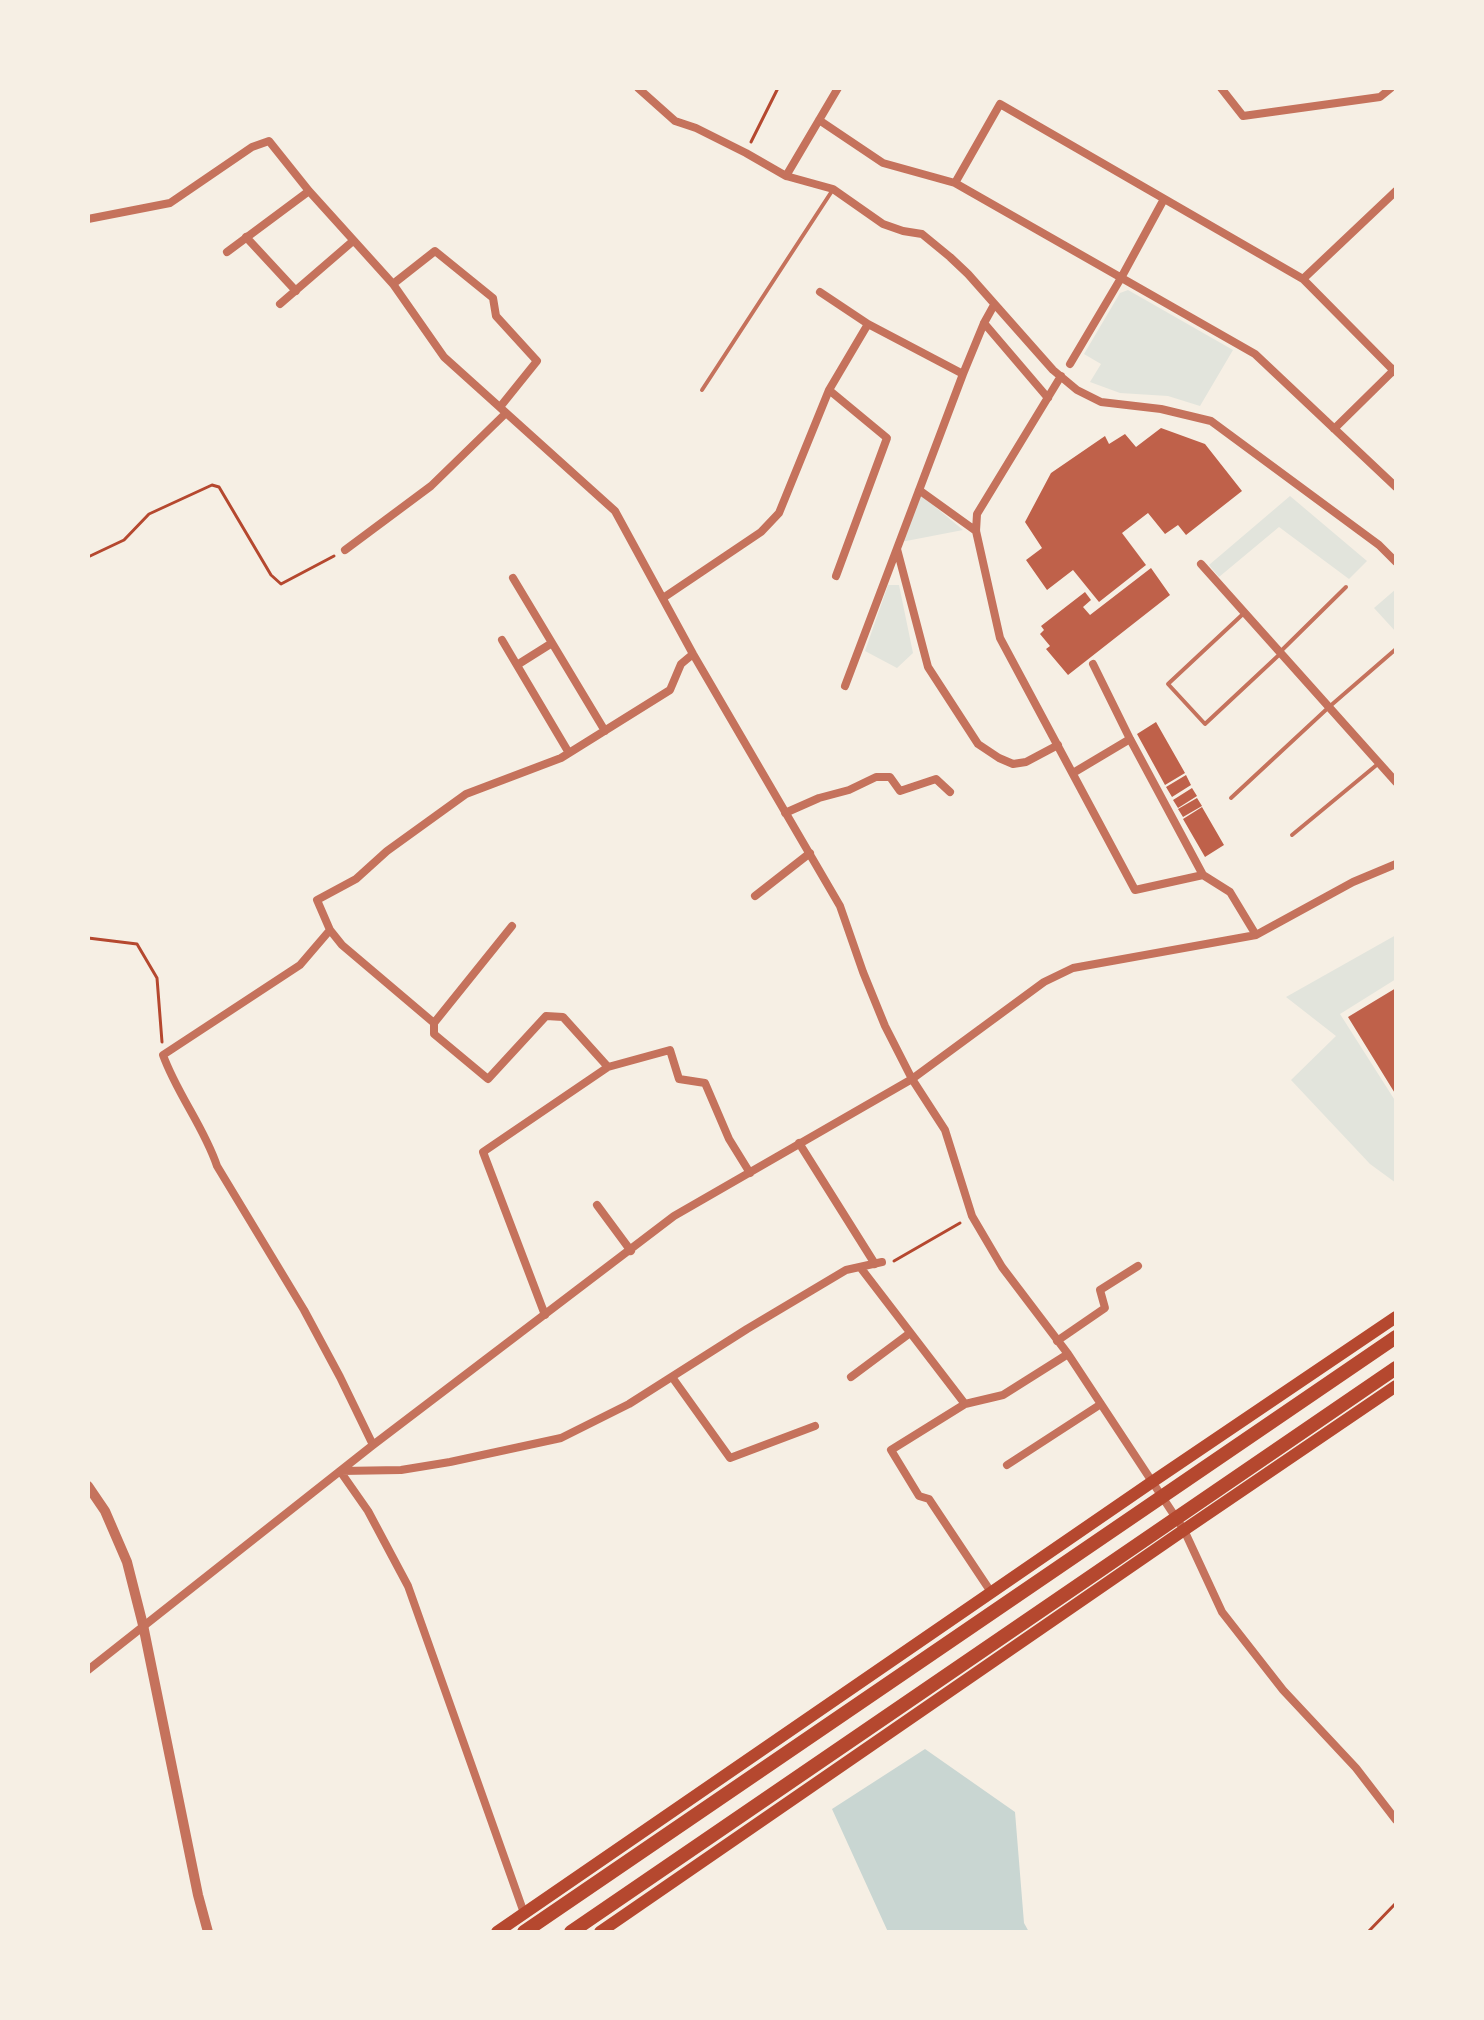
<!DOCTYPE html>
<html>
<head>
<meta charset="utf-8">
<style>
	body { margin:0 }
	#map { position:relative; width:1484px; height:2020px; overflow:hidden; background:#f6efe4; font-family:"DejaVu Sans",sans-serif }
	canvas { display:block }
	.frame { position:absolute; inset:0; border:90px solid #f6efe4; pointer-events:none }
</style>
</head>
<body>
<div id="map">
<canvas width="1484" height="2020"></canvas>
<div class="frame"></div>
</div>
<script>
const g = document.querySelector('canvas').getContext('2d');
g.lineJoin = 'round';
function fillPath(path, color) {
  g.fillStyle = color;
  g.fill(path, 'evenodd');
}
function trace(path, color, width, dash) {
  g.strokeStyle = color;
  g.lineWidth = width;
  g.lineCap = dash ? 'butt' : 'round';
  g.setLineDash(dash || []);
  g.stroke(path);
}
const green = new Path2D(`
	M 1128,290 L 1233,350 L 1200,406 L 1168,396 L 1120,393 L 1090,382 L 1101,364 L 1084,354 L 1120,293 Z
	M 921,495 L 963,530 L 901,542 Z
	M 1290,496 L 1367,561 L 1349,579 L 1279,527 L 1219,577 L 1209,565 Z
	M 888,585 L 899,585 L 913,653 L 897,668 L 865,651 Z
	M 1396,589 L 1396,632 L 1374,608 Z
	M 1396,935 L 1396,979 L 1340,1014 L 1396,1102 L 1396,1183 L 1370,1164 L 1291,1080 L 1336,1036 L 1286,997 Z`);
const water = new Path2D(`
	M 925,1749 L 1015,1812 L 1024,1923 L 1029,1932 L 888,1932 L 832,1809 Z`);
const building = new Path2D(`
	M 1161,428 L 1205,444 L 1242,491 L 1186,535 L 1178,525 L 1165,534 L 1148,513 L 1122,533 L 1146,565 L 1099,602 L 1073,570 L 1047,590 L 1026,560 L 1042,548 L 1025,522 L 1051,473 L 1105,436 L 1109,444 L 1125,434 L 1136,447 Z
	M 1151,568 L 1170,595 L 1068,675 L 1046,649 L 1050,646 L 1040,634 L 1044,630 L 1041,626 L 1085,592 L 1091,600 L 1083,607 L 1090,615 Z
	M 1156,722 L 1185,773 L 1165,785 L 1137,734 Z
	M 1186,775 L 1191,785 L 1172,797 L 1166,787 Z
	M 1192,788 L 1197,796 L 1178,808 L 1173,800 Z
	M 1197,798 L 1202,806 L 1183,817 L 1178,809 Z
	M 1202,807 L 1224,845 L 1205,857 L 1183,819 Z
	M 1396,988 L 1396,1095 L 1348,1017 Z`);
const path = new Path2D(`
	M 751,142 L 778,88
	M 88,557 L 124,540 L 149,514 L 212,485 L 219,487 L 271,575 L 281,584 L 334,556
	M 88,938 L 137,944 L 157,978 L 162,1042
	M 894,1261 L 960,1223
	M 1368,1932 L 1396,1903`);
const service = new Path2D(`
	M 702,390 L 832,191
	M 1243,614 L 1168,684 L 1205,724 L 1280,654
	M 1280,652 L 1346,587
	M 1231,798 L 1329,707 L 1396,649
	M 1292,835 L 1379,763`);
const minor = new Path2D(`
	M 638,88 L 675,121 L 696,128 L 746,153 L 786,176 L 833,189 L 883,224 L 903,231 L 922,234 L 950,257 L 968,274 L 1053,370 L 1077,390 L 1101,402 L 1161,409 L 1211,421 L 1379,545 L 1396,562
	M 1221,88 L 1243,116 L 1380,97 L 1391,88
	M 819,120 L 883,163 L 955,183
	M 786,176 L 838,88
	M 88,219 L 170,203 L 252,147 L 269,141 L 309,191 L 393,284 L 444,357 L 615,511 L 693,654 L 840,906 L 863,972 L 885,1026 L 912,1079 L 945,1130 L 972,1216 L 1002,1267 L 1068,1354 L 1184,1530 L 1222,1612 L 1283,1690 L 1356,1768 L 1396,1820
	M 246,237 L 296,291
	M 227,252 L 309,191
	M 1303,279 L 1396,191
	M 393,284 L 435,251 L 493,298 L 496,316 L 537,361 L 500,407
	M 820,292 L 868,324 L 963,374
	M 280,304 L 353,241
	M 984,323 L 1048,398
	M 1070,364 L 1121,278 L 1164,199
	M 1396,373 L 1303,279 L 1000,104 L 955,183 L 1255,354 L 1396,487
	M 1061,376 L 977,514 L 976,531 L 1000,638 L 1135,890 L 1203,875 L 1230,892 L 1256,935
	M 829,390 L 887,438 L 836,576
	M 1334,429 L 1396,368
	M 919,490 L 976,531
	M 897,549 L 928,667 L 978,744 L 999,758 L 1013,764 L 1026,762 L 1058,745
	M 345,550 L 431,486 L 506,413
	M 1201,564 L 1396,782
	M 513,578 L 605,731
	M 663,598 L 761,532 L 779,513 L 829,390 L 868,324
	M 502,640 L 569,753
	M 1093,664 L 1130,739 L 1203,875
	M 517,665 L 552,643
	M 845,686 L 963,374 L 984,323 L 994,305
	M 1073,773 L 1130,739
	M 785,813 L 819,798 L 849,790 L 876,777 L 890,777 L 900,791 L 936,779 L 950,792
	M 755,896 L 810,853
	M 512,926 L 434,1023 L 434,1034 L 488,1079 L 546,1016 L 563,1017 L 608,1067 L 670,1050 L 679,1079 L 705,1083 L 729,1139 L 750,1173
	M 330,930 L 300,965 L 163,1055 C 177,1094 204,1127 217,1166 L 304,1310 L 340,1377 L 373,1445
	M 434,1023 L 342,945 L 330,930 L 317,900 L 356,879 L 387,851 L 466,794 L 561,758 L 670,690 L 681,664 L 693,654
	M 799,1143 L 875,1264
	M 597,1205 L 631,1251
	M 860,1267 L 965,1404
	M 545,1315 L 483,1152 L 608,1067
	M 1057,1341 L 1105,1308 L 1100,1290 L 1138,1266
	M 672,1377 L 730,1458 L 815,1426
	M 851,1377 L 910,1333
	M 1007,1465 L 1101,1404
	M 340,1471 L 368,1511 L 408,1586 L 524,1913
	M 341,1471 L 401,1470 L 450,1462 L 561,1438 L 629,1404 L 747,1329 L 846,1270 L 882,1262
	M 991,1592 L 929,1499 L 919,1496 L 891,1450 L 965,1404 L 1003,1395 L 1068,1354
	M 88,1670 L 373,1445 L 674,1216 L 912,1079 L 1044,982 L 1073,968 L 1256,935 L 1353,882 L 1396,864`);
const tertiary = new Path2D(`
	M 88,1486 L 105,1511 L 127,1562 L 143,1625 L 198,1895 L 208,1932`);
const primary = new Path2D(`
	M 497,1932 L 1152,1482 L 1396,1317
	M 600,1932 L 1184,1530 L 1396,1386`);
const trunk = new Path2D(`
	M 524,1932 L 1396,1337
	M 571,1932 L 1396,1368`);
fillPath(green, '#e2e4dc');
fillPath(water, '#c9d6d2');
fillPath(building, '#bf614a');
trace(path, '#b5482f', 3);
trace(service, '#c5725c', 4);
trace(minor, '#c5725c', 8);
trace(tertiary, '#c5725c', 10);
trace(primary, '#b5482f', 12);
trace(trunk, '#b5482f', 14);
</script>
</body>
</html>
